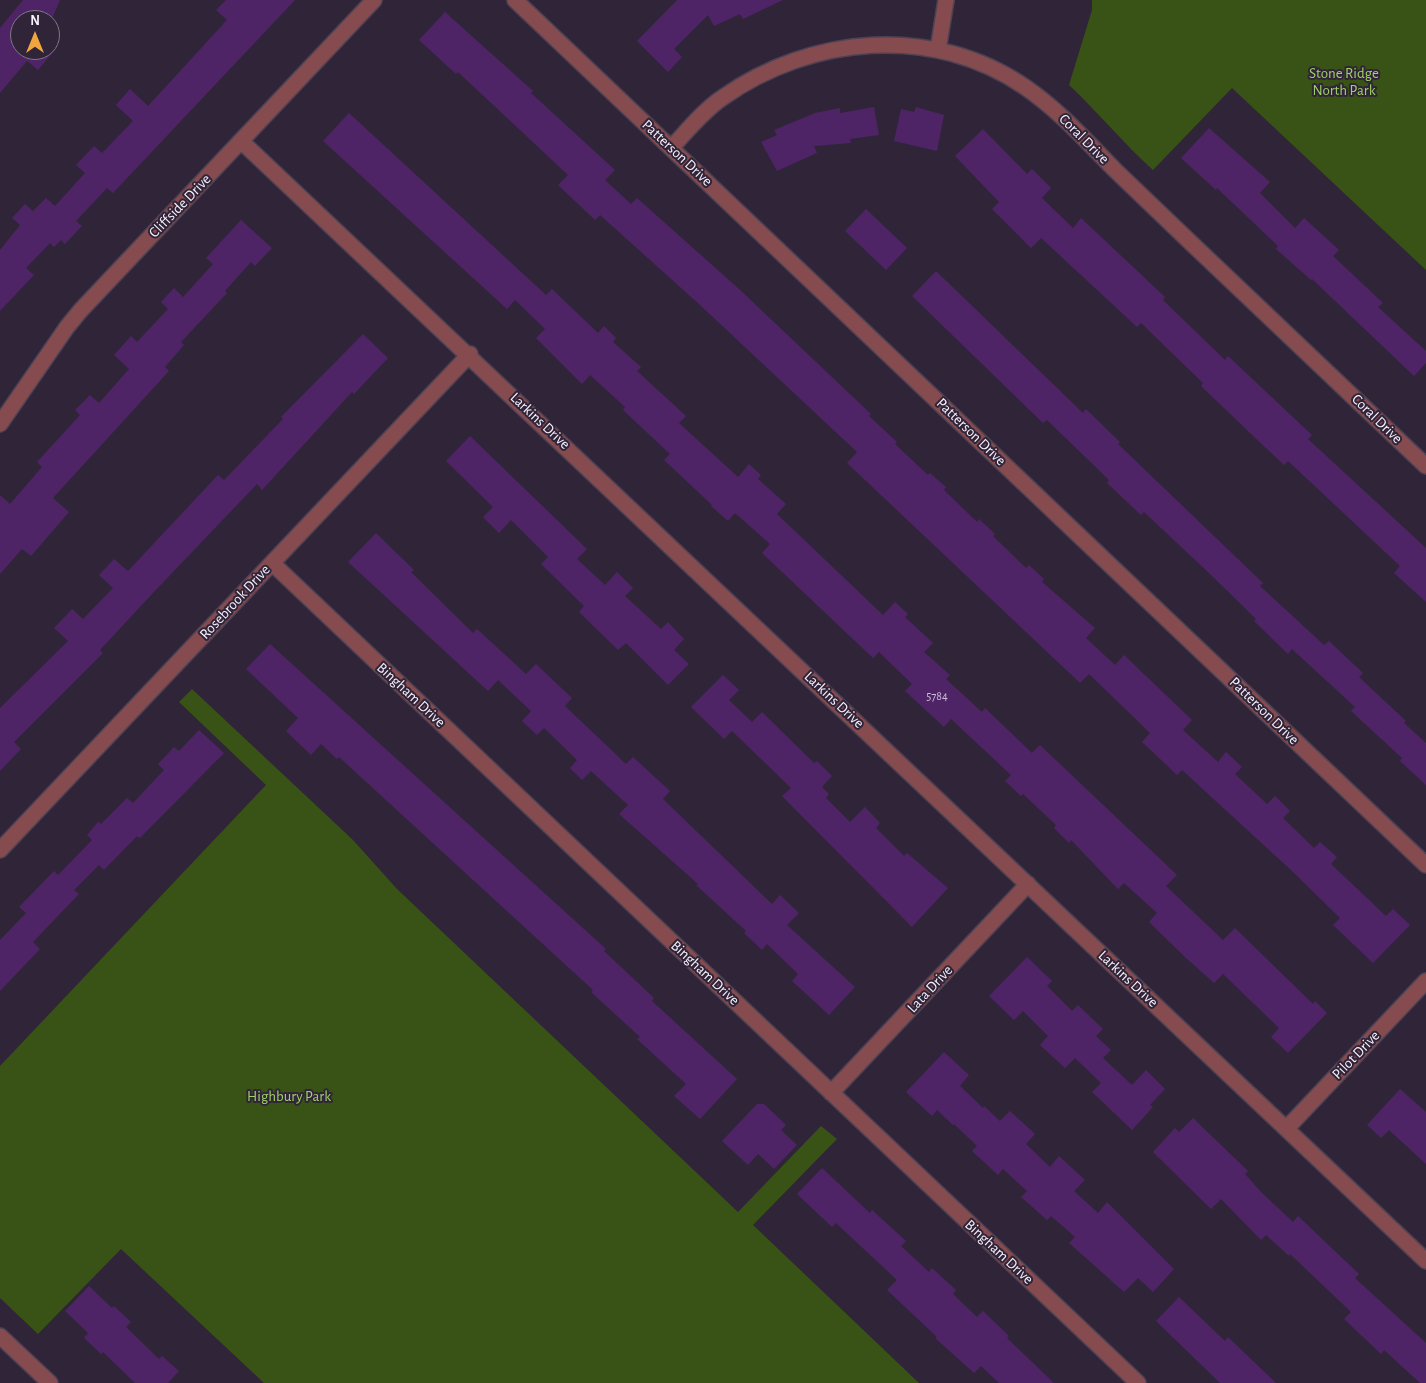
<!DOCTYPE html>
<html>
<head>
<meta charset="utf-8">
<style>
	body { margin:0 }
	#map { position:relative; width:1426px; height:1383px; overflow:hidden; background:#302538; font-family:"Alegreya Sans",sans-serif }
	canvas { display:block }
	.north { position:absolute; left:10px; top:10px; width:50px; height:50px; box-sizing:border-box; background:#302538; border:1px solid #807787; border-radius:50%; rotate:0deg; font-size:14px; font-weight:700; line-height:20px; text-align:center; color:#f8f1fe }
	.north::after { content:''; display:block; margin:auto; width:18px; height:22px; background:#f0a63f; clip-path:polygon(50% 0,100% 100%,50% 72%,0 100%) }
</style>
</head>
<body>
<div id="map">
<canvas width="1426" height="1383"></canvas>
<div class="north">N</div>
</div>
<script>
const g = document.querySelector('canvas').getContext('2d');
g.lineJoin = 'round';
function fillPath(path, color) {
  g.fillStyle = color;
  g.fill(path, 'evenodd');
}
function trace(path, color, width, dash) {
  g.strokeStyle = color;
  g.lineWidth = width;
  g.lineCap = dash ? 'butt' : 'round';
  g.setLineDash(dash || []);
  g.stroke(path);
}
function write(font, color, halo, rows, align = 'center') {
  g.font = font + ' "Alegreya Sans",sans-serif';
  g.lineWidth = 4;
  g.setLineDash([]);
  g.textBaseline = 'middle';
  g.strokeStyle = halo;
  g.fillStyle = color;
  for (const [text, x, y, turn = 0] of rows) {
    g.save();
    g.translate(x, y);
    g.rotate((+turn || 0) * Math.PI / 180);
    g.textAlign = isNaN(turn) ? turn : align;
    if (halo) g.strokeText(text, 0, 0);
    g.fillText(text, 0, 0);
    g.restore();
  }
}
const green = new Path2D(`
	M 1092,0 L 1426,0 L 1426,270 L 1232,88 L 1153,170 C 1123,143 1098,112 1069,85 L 1092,10 Z
	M 192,689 L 353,840 L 397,889 L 738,1212 L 821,1126 L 837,1139 L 753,1225 L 919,1383 L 264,1383 L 121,1249 L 38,1334 L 0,1298 L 0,1066 L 266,785 L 179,702 Z`);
const building = new Path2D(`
	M 23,0 L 60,0 L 52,19 L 58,24 L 50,34 L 50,20 L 20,20 L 20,50 L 50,50 L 53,52 L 38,70 L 27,61 L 0,93 L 0,28 Z
	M 226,0 L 295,0 L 113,193 L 107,188 L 76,221 L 82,226 L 65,244 L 61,240 L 54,247 L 50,243 L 26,268 L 34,275 L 0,311 L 0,250 L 20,225 L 12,218 L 25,204 L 33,211 L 46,198 L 55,206 L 85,173 L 76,165 L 94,146 L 102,153 L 133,121 L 116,105 L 130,89 L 148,106 L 227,20 L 216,10 Z
	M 677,0 L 783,0 L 743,19 L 740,14 L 714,26 L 708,15 L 674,49 L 682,57 L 668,72 L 637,41 Z
	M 445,12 L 533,91 L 531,93 L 615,170 L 605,180 L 631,204 L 637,198 L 739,289 L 871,414 L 869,416 L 897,442 L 895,444 L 928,475 L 930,473 L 946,487 L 944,490 L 977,522 L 979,519 L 995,534 L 993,536 L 1026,568 L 1029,565 L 1044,579 L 1042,582 L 1095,628 L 1086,638 L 1115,665 L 1124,655 L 1192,720 L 1183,730 L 1218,762 L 1226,752 L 1242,767 L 1235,774 L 1267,804 L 1275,796 L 1290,811 L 1283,818 L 1314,848 L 1320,842 L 1337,857 L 1331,864 L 1386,916 L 1393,909 L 1410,925 L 1373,963 L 1333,925 L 1340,918 L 1292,871 L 1182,770 L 1177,775 L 1142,742 L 1150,733 L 1089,674 L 1080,683 L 847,463 L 857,452 L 700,305 L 600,215 L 595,220 L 558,185 L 568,175 L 458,72 L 456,74 L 419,40 Z
	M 874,107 L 879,135 L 850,139 L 851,143 L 814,146 L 817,153 L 777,171 L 761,142 L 777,135 L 774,130 L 815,113 L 840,108 L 840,113 Z
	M 916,107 L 944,115 L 937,151 L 894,141 L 901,109 L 914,112 Z
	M 349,113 L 546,295 L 552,289 L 598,333 L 604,326 L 616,338 L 613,342 L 641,367 L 637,371 L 686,416 L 679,423 L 738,477 L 749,464 L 761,475 L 758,479 L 786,504 L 777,514 L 883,615 L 895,602 L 908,614 L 905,617 L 933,643 L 924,652 L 950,675 L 946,679 L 982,712 L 985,708 L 1032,753 L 1040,745 L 1177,875 L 1166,886 L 1223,940 L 1235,928 L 1313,1004 L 1315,1001 L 1327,1013 L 1288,1053 L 1271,1037 L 1279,1028 L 1223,974 L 1214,983 L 1186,958 L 1149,922 L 1157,913 L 1124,883 L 1118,889 L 1071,840 L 1069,843 L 1054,828 L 1056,825 L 1023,794 L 1021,796 L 1005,781 L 1011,775 L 951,719 L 944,727 L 905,691 L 912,684 L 879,652 L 873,658 L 762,553 L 770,544 L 735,513 L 728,521 L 711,506 L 712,505 L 664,460 L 670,454 L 623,410 L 625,407 L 590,375 L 582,384 L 536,338 L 545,329 L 515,300 L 507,309 L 323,141 Z
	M 1209,128 L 1270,182 L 1260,193 L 1295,228 L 1304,218 L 1339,250 L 1333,256 L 1383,303 L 1378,307 L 1426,351 L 1426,363 L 1414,376 L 1312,279 L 1311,280 L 1276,249 L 1278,246 L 1217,188 L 1216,190 L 1181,158 Z
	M 983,129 L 1027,174 L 1032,169 L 1051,188 L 1042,198 L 1073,228 L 1081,218 L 1165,297 L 1163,300 L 1225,360 L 1228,356 L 1312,435 L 1308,439 L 1426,548 L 1426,602 L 1394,573 L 1400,566 L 1288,461 L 1284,465 L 1250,433 L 1201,386 L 1203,383 L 1141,323 L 1137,327 L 1041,238 L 1031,248 L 992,209 L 999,202 L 955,156 Z
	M 866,209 L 907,248 L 886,270 L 845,231 Z
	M 241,220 L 272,248 L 255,266 L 251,262 L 225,291 L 227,293 L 181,342 L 184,345 L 165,367 L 169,371 L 53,498 L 69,512 L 31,556 L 22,549 L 0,574 L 0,495 L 10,504 L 42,467 L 37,462 L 80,415 L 75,410 L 90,395 L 99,403 L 129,369 L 114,355 L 131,336 L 137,342 L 168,309 L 161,302 L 174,288 L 183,297 L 213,264 L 206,258 Z
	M 936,271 L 1083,413 L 1086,409 L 1120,442 L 1118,444 L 1263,583 L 1260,586 L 1324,645 L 1329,641 L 1363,673 L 1359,677 L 1406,721 L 1404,723 L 1426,743 L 1426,785 L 1400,761 L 1402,758 L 1351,711 L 1355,707 L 1292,649 L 1288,654 L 1254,621 L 1256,619 L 1209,573 L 1144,512 L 1141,515 L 1107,483 L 1109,480 L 1047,420 L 1043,423 L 912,296 Z
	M 363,334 L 388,358 L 354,394 L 352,392 L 262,490 L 257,484 L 152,594 L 100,650 L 103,653 L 14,742 L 21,749 L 0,771 L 0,708 L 68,641 L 54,628 L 72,609 L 83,619 L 113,588 L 99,575 L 114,559 L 128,571 L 218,475 L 224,480 L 283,419 L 281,417 Z
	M 470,436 L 587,549 L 577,559 L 605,585 L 617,572 L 633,588 L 625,596 L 661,629 L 668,622 L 684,639 L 674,650 L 689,664 L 668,685 L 626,643 L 618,650 L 579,612 L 584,606 L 541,564 L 548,557 L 511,520 L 499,533 L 483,517 L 493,507 L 446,461 Z
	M 376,533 L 414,570 L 411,572 L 473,633 L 477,629 L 526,674 L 536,664 L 572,698 L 565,706 L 626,764 L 633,757 L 670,791 L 663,799 L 772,904 L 780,895 L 799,913 L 787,925 L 855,987 L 829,1015 L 792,981 L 798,974 L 767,944 L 762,950 L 744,933 L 746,931 L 696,885 L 698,884 L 619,814 L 628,805 L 591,771 L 582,780 L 570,768 L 577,760 L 544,728 L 537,735 L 522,721 L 531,711 L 498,680 L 488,691 L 348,562 Z
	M 270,644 L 606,949 L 604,951 L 654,998 L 652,1001 L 737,1079 L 700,1119 L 674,1096 L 686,1084 L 637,1039 L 640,1037 L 591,992 L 593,990 L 339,757 L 337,759 L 321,744 L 311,755 L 286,731 L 298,718 L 246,669 Z
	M 723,675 L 739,690 L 729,700 L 752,722 L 762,712 L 814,763 L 817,761 L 832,776 L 822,787 L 829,794 L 826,798 L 850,822 L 865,807 L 880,823 L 876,828 L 904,856 L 907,853 L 948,888 L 912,927 L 782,796 L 791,788 L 732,731 L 724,739 L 691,707 Z
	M 199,730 L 224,753 L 140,838 L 137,836 L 104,870 L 99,865 L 74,890 L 79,894 L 33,942 L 40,949 L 0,991 L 0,940 L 26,913 L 19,907 L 54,871 L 58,875 L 92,840 L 87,835 L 98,822 L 101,824 L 127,798 L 133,803 L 164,770 L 158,764 L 174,747 L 179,751 Z
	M 1027,957 L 1052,981 L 1047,986 L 1072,1011 L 1078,1005 L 1103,1029 L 1096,1036 L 1111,1050 L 1103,1058 L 1132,1085 L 1146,1070 L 1165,1089 L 1150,1105 L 1153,1107 L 1132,1130 L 1092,1092 L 1101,1083 L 1075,1058 L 1065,1068 L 1040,1045 L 1048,1036 L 1023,1011 L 1014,1020 L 989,996 Z
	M 944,1052 L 969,1075 L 960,1086 L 983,1108 L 984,1106 L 1000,1121 L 1010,1111 L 1035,1134 L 1026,1144 L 1050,1167 L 1059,1156 L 1085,1180 L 1074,1191 L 1098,1213 L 1107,1202 L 1174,1269 L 1153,1292 L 1138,1278 L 1124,1292 L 1069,1243 L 1075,1237 L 1051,1216 L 1047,1220 L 1021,1197 L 1027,1191 L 1003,1169 L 998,1175 L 972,1151 L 977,1146 L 954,1124 L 953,1125 L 937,1110 L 932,1116 L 906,1092 Z
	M 1400,1089 L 1426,1112 L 1426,1164 L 1389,1130 L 1381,1138 L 1367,1125 Z
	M 757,1104 L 764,1104 L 786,1125 L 781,1130 L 797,1145 L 774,1169 L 758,1154 L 748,1165 L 722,1141 Z
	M 1193,1118 L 1248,1171 L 1245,1174 L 1260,1191 L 1293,1222 L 1298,1216 L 1359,1274 L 1355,1278 L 1426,1343 L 1426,1383 L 1420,1383 L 1384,1350 L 1381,1354 L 1344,1319 L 1351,1312 L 1290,1254 L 1289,1256 L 1266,1235 L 1261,1240 L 1221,1199 L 1211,1209 L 1153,1152 L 1175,1128 L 1179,1132 Z
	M 822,1168 L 870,1213 L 872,1210 L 906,1241 L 901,1246 L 929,1272 L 932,1268 L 956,1290 L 953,1294 L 977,1317 L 983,1311 L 1009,1336 L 1007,1338 L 1054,1383 L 999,1383 L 981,1366 L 974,1373 L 935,1338 L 937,1337 L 887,1290 L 897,1280 L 836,1223 L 832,1227 L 797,1194 Z
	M 89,1286 L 112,1308 L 114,1306 L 131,1322 L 126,1327 L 159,1359 L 162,1356 L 179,1371 L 168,1383 L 135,1383 L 103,1352 L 101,1354 L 84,1338 L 88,1333 L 65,1311 Z
	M 1179,1297 L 1225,1341 L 1228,1337 L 1276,1383 L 1220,1383 L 1156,1321 Z`);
const street = new Path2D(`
	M 515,0 L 1426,865
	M 938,50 L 946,0
	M 241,141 L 1426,1261
	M 671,148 C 687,131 703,111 722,98 C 811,35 933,24 1025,87 C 1060,111 1087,142 1116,171 C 1140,194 1164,217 1188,240 C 1268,315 1347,391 1426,466
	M 0,424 L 67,327 L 81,310 L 374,0
	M 272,563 L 1138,1383
	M 0,850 L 470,354
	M 831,1093 L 1028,884
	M 1287,1128 L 1426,981
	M 0,1336 L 50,1383`);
const numberNames = [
	["5784",937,696]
];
const parkNames = [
	["Stone Ridge",1344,73],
	["North Park",1344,90],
	["Highbury Park",289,1096]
];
const streetNames = [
	["Coral Drive",1084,139,45],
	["Patterson Drive",677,153,43],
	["Cliffside Drive",180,206,-46],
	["Coral Drive",1377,419,44],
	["Larkins Drive",540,421,43],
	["Patterson Drive",971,432,44],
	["Rosebrook Drive",235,602,-47],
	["Bingham Drive",411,695,43],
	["Larkins Drive",834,700,43],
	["Patterson Drive",1264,711,44],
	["Bingham Drive",705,973,43],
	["Larkins Drive",1128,979,43],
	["Lata Drive",930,989,-47],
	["Pilot Drive",1356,1055,-46],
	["Bingham Drive",999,1252,43]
];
fillPath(green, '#385315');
fillPath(building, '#4e2466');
trace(street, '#4c4254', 18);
trace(street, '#864b4f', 15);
write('12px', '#cebed8', null, numberNames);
write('15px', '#9fd167', '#302538', parkNames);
write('15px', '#f8f1fe', '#302538', streetNames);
</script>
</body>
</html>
